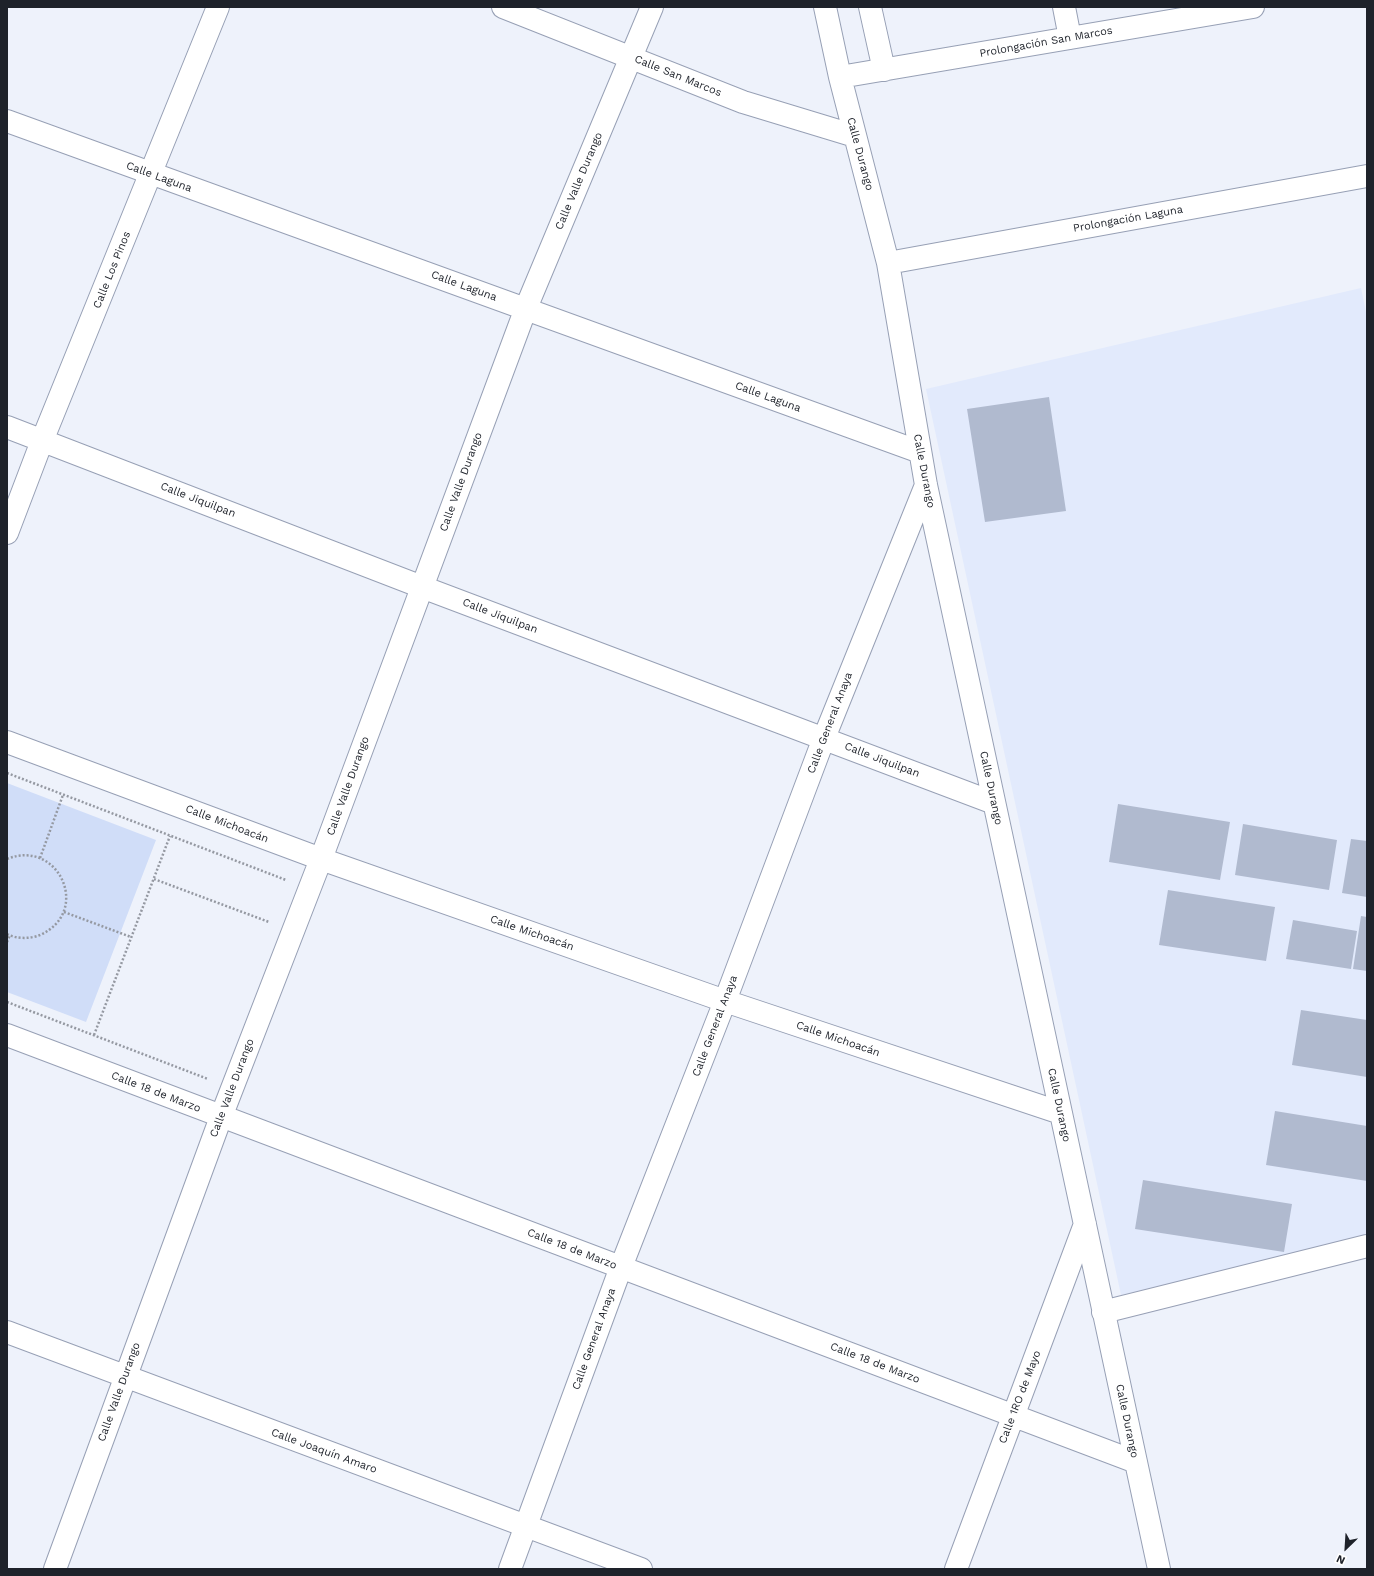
<!DOCTYPE html>
<html>
<head>
<meta charset="utf-8">
<style>
	body { margin:0 }
	#map { position:relative; width:1374px; height:1576px; overflow:hidden; background:#eef2fb; font-family:"Work Sans",sans-serif }
	canvas { display:block }
	.frame { position:absolute; inset:0; border:8px solid #1e222a; pointer-events:none }
	.north { position:absolute; left:1326px; top:1528px; width:40px; height:40px; -webkit-text-stroke:3px #fff; paint-order:stroke; rotate:205deg; font-size:11px; font-weight:700; line-height:16px; text-align:center; color:#1e222a }
	.north::after { content:''; display:block; margin:auto; width:14px; height:18px; background:#1e222a; clip-path:polygon(50% 0,100% 100%,50% 72%,0 100%) }
</style>
</head>
<body>
<div id="map">
<canvas width="1374" height="1576"></canvas>
<div class="frame"></div>
<div class="north">N</div>
</div>
<script>
const g = document.querySelector('canvas').getContext('2d');
g.lineJoin = 'round';
function fillPath(path, color) {
  g.fillStyle = color;
  g.fill(path, 'evenodd');
}
function trace(path, color, width, dash) {
  g.strokeStyle = color;
  g.lineWidth = width;
  g.lineCap = dash ? 'butt' : 'round';
  g.setLineDash(dash || []);
  g.stroke(path);
}
function write(font, color, halo, rows, align = 'center') {
  g.font = font + ' "Work Sans",sans-serif';
  g.lineWidth = 4;
  g.setLineDash([]);
  g.textBaseline = 'middle';
  g.strokeStyle = halo;
  g.fillStyle = color;
  for (const [text, x, y, turn = 0] of rows) {
    g.save();
    g.translate(x, y);
    g.rotate((+turn || 0) * Math.PI / 180);
    g.textAlign = isNaN(turn) ? turn : align;
    if (halo) g.strokeText(text, 0, 0);
    g.fillText(text, 0, 0);
    g.restore();
  }
}
const built = new Path2D(`
	M 1361,288 L 1367,317 L 1367,1237 L 1121,1295 L 926,389 Z`);
const green = new Path2D(`
	M 7,783 L 156,840 L 86,1022 L 7,992 Z`);
const building = new Path2D(`
	M 1049,397 L 1066,511 L 985,522 L 967,409 Z
	M 1118,804 L 1230,822 L 1220,880 L 1109,862 Z
	M 1243,824 L 1337,840 L 1329,890 L 1235,875 Z
	M 1351,839 L 1367,841 L 1367,897 L 1342,893 Z
	M 1168,890 L 1275,907 L 1266,961 L 1159,945 Z
	M 1361,916 L 1367,917 L 1367,971 L 1353,969 Z
	M 1293,920 L 1357,931 L 1351,969 L 1286,959 Z
	M 1301,1010 L 1367,1020 L 1367,1077 L 1292,1065 Z
	M 1275,1111 L 1367,1126 L 1367,1181 L 1266,1165 Z
	M 1143,1180 L 1292,1204 L 1284,1252 L 1135,1229 Z`);
const path = new Path2D(`
	M 7,773 L 286,880
	M 40,858 L 63,795
	M 7,859 C 59,838 92,912 40,935 C 30,939 16,939 7,934
	M 154,879 L 269,922
	M 64,912 L 131,937
	M 7,942 L 10,935
	M 7,1002 L 208,1079
	M 94,1035 L 170,836`);
const minor = new Path2D(`
	M 503,7 L 743,102 L 855,136
	M 825,7 L 840,77 L 888,263 L 926,485 L 1159,1569
	M 870,7 L 884,70
	M 1064,7 L 1070,38
	M 840,77 L 1253,7
	M 7,121 L 920,452
	M 888,263 L 1367,176
	M 7,427 L 422,587 L 994,803
	M 7,533 L 42,441 L 218,7
	M 7,742 L 321,859 L 725,1001 L 1061,1113
	M 7,1035 L 1136,1462
	M 1103,1312 L 1367,1246
	M 7,1332 L 641,1569
	M 55,1569 L 221,1117 L 321,859 L 526,308 L 652,7
	M 510,1569 L 621,1267 L 725,1001 L 824,738 L 926,485
	M 956,1569 L 1085,1224`);
const streetNames = [
	["Prolongación San Marcos",1046,42,-10],
	["Calle San Marcos",678,76,22],
	["Calle Durango",860,154,75],
	["Calle Laguna",159,177,20],
	["Calle Valle Durango",579,181,-67],
	["Prolongación Laguna",1128,219,-10],
	["Calle Los Pinos",112,270,-68],
	["Calle Laguna",464,286,20],
	["Calle Laguna",768,397,20],
	["Calle Durango",924,471,79],
	["Calle Valle Durango",461,482,-70],
	["Calle Jiquilpan",198,500,21],
	["Calle Jiquilpan",500,616,21],
	["Calle General Anaya",830,723,-69],
	["Calle Jiquilpan",882,760,21],
	["Calle Valle Durango",348,786,-70],
	["Calle Durango",991,788,78],
	["Calle Michoacán",227,824,21],
	["Calle Michoacán",532,933,19],
	["Calle General Anaya",715,1026,-69],
	["Calle Michoacán",838,1039,19],
	["Calle Valle Durango",232,1088,-69],
	["Calle 18 de Marzo",156,1092,21],
	["Calle Durango",1059,1105,78],
	["Calle 18 de Marzo",572,1249,21],
	["Calle General Anaya",594,1339,-70],
	["Calle 18 de Marzo",875,1363,21],
	["Calle Valle Durango",119,1392,-70],
	["Calle 1RO de Mayo",1020,1397,-69],
	["Calle Durango",1127,1421,78],
	["Calle Joaquín Amaro",324,1451,20]
];
fillPath(built, '#e2eafc');
fillPath(green, '#d0ddf8');
fillPath(building, '#b0bacf');
trace(minor, '#97a0b5', 24);
trace(path, '#9599a2', 2.5, [2, 2]);
trace(minor, '#fff', 22);
write('11px', '#1e222a', '#fff', streetNames);
</script>
</body>
</html>
